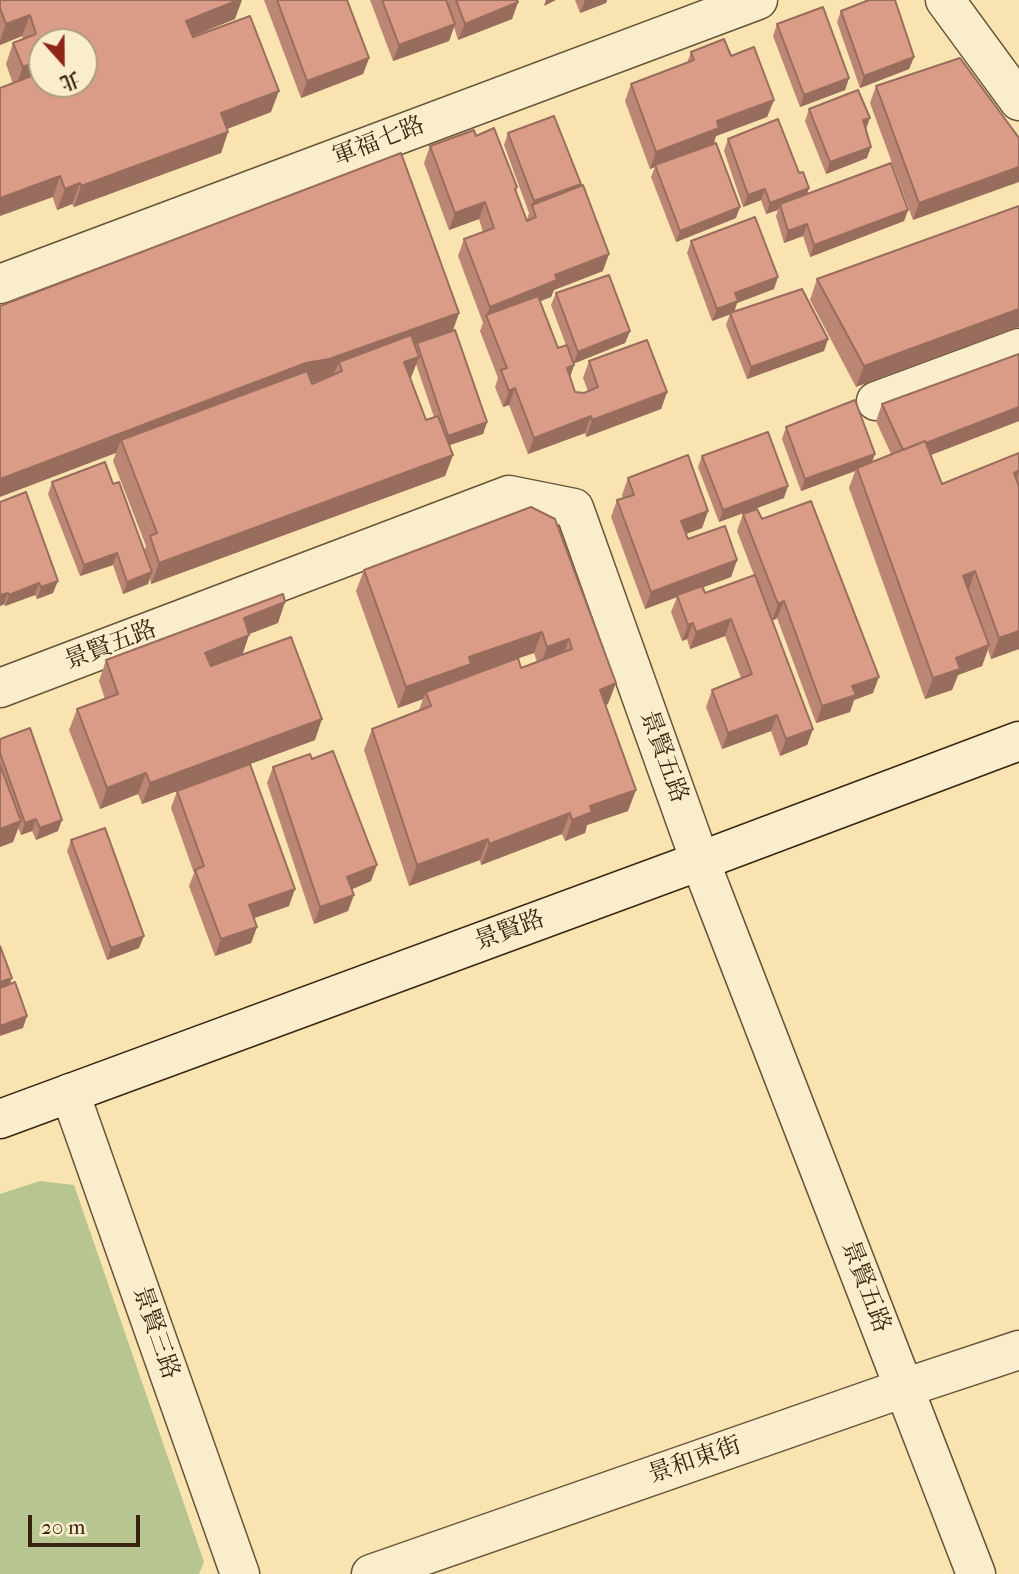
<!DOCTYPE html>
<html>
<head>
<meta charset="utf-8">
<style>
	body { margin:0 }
	#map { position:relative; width:1019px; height:1574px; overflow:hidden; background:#f8e3b1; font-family:"IM FELL French Canon","Noto Serif TC",serif }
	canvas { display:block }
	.north { position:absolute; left:28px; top:28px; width:70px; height:70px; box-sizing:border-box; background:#faedcc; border:2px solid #ac9d81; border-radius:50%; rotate:159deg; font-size:19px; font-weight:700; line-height:28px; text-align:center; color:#372511 }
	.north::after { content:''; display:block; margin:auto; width:24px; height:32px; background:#8f2418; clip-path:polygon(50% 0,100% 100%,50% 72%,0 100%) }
	.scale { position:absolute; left:28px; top:1515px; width:112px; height:32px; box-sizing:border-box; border:4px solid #372511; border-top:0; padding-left:9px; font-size:21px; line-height:24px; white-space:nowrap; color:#372511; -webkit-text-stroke:5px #faedcc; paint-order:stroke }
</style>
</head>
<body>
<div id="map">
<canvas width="1019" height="1574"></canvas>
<div class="north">北</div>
<div class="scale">20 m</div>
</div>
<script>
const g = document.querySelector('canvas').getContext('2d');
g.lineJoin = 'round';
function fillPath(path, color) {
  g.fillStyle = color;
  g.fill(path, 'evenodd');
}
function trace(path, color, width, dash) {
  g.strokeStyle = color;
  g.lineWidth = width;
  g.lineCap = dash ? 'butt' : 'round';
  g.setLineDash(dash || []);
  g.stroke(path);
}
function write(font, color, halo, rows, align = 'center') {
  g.font = font + ' "IM FELL French Canon","Noto Serif TC",serif';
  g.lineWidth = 5;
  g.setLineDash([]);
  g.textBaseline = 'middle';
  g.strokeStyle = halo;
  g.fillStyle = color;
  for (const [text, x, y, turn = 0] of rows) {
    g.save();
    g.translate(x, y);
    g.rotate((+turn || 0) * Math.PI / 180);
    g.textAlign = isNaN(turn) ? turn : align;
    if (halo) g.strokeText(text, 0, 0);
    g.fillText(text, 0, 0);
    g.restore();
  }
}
const green = new Path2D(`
	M 40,1181 L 74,1185 L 204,1562 L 199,1574 L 0,1574 L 0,1194 Z`);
const street = new Path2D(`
	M 945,0 L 1019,101
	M 0,284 L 758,0
	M 876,401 L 1019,348
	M 0,688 L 509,495 L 574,508 L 700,861 L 976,1574
	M 70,1093 L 240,1574
	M 371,1574 L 904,1388 L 1019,1350`);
const secondary = new Path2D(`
	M 0,1119 L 700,861 L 1019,741`);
const wall = new Path2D(`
	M 0,0 L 235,19 L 192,36 L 271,112 L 227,129 L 228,132 L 221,153 L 74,207 L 72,204 L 57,210 L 6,64 L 13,43 L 23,39 L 22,36 L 0,45 ZM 42,42 L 84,42 L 42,84 Z
	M 264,0 L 347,0 L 369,58 L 363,74 L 301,98 Z
	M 370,0 L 517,0 L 518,2 L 512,19 L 458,40 L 454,27 L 449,41 L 393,61 Z
	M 575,0 L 607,0 L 606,3 L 580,13 Z
	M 841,11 L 914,57 L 909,69 L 860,88 L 837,22 Z
	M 777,24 L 849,78 L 845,90 L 800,107 L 773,36 Z
	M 691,52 L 731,56 L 774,100 L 767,117 L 716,136 L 714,144 L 736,218 L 676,242 L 651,177 L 655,167 L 650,169 L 625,101 L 631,84 L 687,63 Z
	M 876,86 L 1019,138 L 913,220 L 870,103 Z
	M 809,109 L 865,129 L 867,158 L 826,174 L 805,121 Z
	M 508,133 L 580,186 L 603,271 L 554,290 L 551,297 L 540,301 L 558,348 L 566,345 L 551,305 L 556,293 L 630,331 L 625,343 L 574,363 L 574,365 L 570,378 L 575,392 L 584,393 L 588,391 L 583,378 L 589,361 L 667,392 L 661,409 L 586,437 L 585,433 L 528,454 L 509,405 L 503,407 L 495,387 L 498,378 L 480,331 L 483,323 L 458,256 L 464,239 L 483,232 L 479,219 L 449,230 L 424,163 L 430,146 L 476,136 L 517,187 L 516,192 L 527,220 L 529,213 L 504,145 Z
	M 728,139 L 799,173 L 809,188 L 807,194 L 908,210 L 904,221 L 810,257 L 803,236 L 784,243 L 776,216 L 778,210 L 766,214 L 761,200 L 743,207 L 724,151 Z
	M 1019,206 L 856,387 L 810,300 L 817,279 Z
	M 691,241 L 774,289 L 737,303 L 734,312 L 828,339 L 824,351 L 747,379 L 726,325 L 730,314 L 712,321 L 687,253 Z
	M 0,306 L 459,313 L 453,331 L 487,422 L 483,434 L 449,445 L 453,455 L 445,476 L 151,584 L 150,578 L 148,584 L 123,594 L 113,565 L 80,576 L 48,494 L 52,482 L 113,484 L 144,551 L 146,546 L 113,461 L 116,453 ZM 416,364 L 434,417 L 426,420 L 410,378 Z
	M 1019,354 L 1019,421 L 931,455 L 942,484 L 1019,453 L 1019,649 L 991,659 L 988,650 L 982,666 L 958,675 L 952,690 L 925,699 L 849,488 L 855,471 L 801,491 L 782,439 L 786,427 L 872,462 L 891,454 L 876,421 L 882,404 Z
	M 702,456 L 784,498 L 719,522 L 698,467 Z
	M 628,478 L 708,511 L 702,528 L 686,534 L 688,539 L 737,560 L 731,577 L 703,587 L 705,593 L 754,575 L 737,531 L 743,514 L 762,519 L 873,693 L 854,700 L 850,712 L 816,723 L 777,618 L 772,621 L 813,729 L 807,745 L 780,756 L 771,731 L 722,749 L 706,707 L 712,690 L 741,678 L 725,636 L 690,649 L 687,639 L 682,641 L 671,612 L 677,597 L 645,609 L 611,517 L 617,500 L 623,498 L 622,495 Z
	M 0,502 L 53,593 L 37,599 L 35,595 L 5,606 L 4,604 L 0,606 Z
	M 531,507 L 608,704 L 605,705 L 628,811 L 587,825 L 585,833 L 565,841 L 562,834 L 481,865 L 480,860 L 409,886 L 364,750 L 372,729 L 419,710 L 423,699 L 398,708 L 356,591 L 364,570 ZM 534,653 L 537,662 L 521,668 L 518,658 Z
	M 278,623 L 249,634 L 242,655 L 315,740 L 142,804 L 138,794 L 100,809 L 69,730 L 77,709 L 105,699 L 99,681 L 106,660 Z
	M 0,739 L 58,831 L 36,840 L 32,831 L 21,835 L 18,828 L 13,842 L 0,847 Z
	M 273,767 L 371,881 L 352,889 L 348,911 L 314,924 L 267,783 Z
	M 177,791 L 289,906 L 254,918 L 257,927 L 251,943 L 215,956 L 189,886 L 194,873 L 171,808 Z
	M 71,840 L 139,948 L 107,960 L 67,851 Z`);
const shadedWall = new Path2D(`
	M 238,0 L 242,0 L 235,19 L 179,42 L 186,21 Z
	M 546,0 L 556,0 L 544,6 Z
	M 585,0 L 607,0 L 606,3 L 580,13 Z
	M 518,2 L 512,19 L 458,40 L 465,24 Z
	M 30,15 L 22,36 L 0,45 L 0,41 L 6,24 Z
	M 455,24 L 449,41 L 393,61 L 399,45 Z
	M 914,57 L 909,69 L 860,88 L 864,76 Z
	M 369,58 L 363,74 L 301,98 L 307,81 Z
	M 42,59 L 36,80 L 15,88 L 23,67 Z
	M 849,78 L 845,90 L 800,107 L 804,95 Z
	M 279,91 L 271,112 L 214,134 L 221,113 Z
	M 774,100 L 767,117 L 716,136 L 713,144 L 650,169 L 656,152 L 717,121 Z
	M 870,118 L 866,129 L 863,120 Z
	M 228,132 L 221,153 L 74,207 L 81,186 Z
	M 871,147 L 867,158 L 826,174 L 830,162 Z
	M 1019,167 L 1019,182 L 913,220 L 919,203 Z
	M 60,176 L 53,197 L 0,216 L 0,198 Z
	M 80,183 L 72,204 L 57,210 L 65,189 Z
	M 581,184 L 576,196 L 532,205 L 534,201 Z
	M 809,188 L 805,200 L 780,204 L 778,210 L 766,214 L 770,203 Z
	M 765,189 L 761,200 L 743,207 L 748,195 Z
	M 485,202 L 479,219 L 449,230 L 455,213 Z
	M 740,207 L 736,218 L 676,242 L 680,231 Z
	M 908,210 L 904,221 L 810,257 L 814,245 Z
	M 807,224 L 803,236 L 784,243 L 788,231 Z
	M 609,254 L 603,271 L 554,290 L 551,297 L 489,322 L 487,315 L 490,307 L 555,275 Z
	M 778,277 L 774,289 L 737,303 L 734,313 L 712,321 L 717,309 L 735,293 Z
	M 1019,309 L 1019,327 L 856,387 L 864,366 Z
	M 459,313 L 451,334 L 417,343 L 415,347 L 342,371 L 339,362 L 333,376 L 322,380 L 298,384 L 121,440 L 116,453 L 0,497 L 0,479 L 306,363 Z
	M 630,331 L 625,343 L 573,364 L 578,352 Z
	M 828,339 L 824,351 L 747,379 L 751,367 Z
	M 419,357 L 411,378 L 397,383 L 404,362 Z
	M 574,365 L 568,382 L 567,368 Z
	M 515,388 L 509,405 L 503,407 L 509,391 Z
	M 667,392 L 661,409 L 586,437 L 592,420 Z
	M 1019,407 L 1019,421 L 897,468 L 903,451 Z
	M 591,416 L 585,433 L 528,454 L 534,438 Z
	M 487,422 L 483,434 L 444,447 L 448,436 Z
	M 875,454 L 871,465 L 857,468 L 855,471 L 801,491 L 805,479 Z
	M 453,455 L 445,476 L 151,584 L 159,563 Z
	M 1019,470 L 1019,472 L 1012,490 L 1014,473 Z
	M 788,486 L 784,498 L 719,522 L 723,510 Z
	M 708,511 L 702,528 L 675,538 L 681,521 Z
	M 117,553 L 113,565 L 80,576 L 84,565 Z
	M 737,560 L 731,577 L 645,609 L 651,592 Z
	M 975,571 L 968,592 L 963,576 Z
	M 152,572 L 148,584 L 123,594 L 127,582 Z
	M 58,581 L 53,593 L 37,599 L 41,587 Z
	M 39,583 L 35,595 L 5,606 L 9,595 Z
	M 8,593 L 4,604 L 0,606 L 0,595 Z
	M 784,601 L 777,618 L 772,621 L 778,604 Z
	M 285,602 L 278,623 L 236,639 L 244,618 Z
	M 731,619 L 725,636 L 690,649 L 696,632 Z
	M 693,623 L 687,639 L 682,641 L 688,625 Z
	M 1019,631 L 1019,649 L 991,659 L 999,638 Z
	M 542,632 L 534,653 L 466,676 L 463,684 L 426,692 L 423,699 L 398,708 L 406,687 L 469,657 Z
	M 249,635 L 242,656 L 198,674 L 205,653 Z
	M 569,639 L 561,660 L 540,668 L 547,647 Z
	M 989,645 L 982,666 L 958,675 L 952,690 L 925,699 L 933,678 L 956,658 Z
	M 879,677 L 873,693 L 854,700 L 850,712 L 816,723 L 822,706 L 852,686 Z
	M 616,683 L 608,704 L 592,711 L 600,690 Z
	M 777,715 L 771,731 L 722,749 L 728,733 Z
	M 322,719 L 315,740 L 142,804 L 150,783 Z
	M 813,729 L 807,745 L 780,756 L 786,739 Z
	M 146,773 L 138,794 L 100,809 L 107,788 Z
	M 636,790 L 628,811 L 587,825 L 585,833 L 565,841 L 572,820 L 590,806 Z
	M 570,813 L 562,834 L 481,865 L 489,844 Z
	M 36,819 L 32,831 L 21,835 L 25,823 Z
	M 62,820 L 58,831 L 36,840 L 40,828 Z
	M 21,821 L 13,842 L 0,847 L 0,829 Z
	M 488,839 L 480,860 L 409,886 L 417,865 Z
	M 377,865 L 371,881 L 341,894 L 347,877 Z
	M 295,889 L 289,906 L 243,922 L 249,905 Z
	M 354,895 L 348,911 L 314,924 L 320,907 Z
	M 257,927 L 251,943 L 215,956 L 221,939 Z
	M 144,936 L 139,948 L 107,960 L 111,948 Z
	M 12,978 L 6,995 L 0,997 L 0,982 Z
	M 27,1016 L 23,1028 L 0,1036 L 0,1026 Z`);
const building = new Path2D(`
	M 0,0 L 238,0 L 186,21 L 193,37 L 250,16 L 279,91 L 221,113 L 228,132 L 81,186 L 80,183 L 65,189 L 60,176 L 0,198 L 0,88 L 42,72 L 42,84 L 84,84 L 84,42 L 42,42 L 42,59 L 23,67 L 13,43 L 36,34 L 30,15 L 6,24 L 0,8 Z
	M 277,0 L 347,0 L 369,58 L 307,81 Z
	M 382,0 L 446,0 L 455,24 L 399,45 Z
	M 456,0 L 517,0 L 518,2 L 465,24 Z
	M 869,0 L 895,0 L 914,57 L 864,76 L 841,11 Z
	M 823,7 L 849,78 L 804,95 L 777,24 Z
	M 724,39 L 731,56 L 754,47 L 774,100 L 717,121 L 719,128 L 656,152 L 631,84 L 694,60 L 691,52 Z
	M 960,58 L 1019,138 L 1019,167 L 919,203 L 876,86 Z
	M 858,90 L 870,118 L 863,120 L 871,147 L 830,162 L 809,109 Z
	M 554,116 L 581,184 L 534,201 L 508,133 Z
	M 778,119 L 799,173 L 803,172 L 809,188 L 770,203 L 765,189 L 748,195 L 728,139 Z
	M 494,128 L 517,187 L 515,189 L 527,221 L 536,217 L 532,205 L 583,185 L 609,254 L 555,275 L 557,280 L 490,307 L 464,239 L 494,228 L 485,202 L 455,213 L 430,146 L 474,130 L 476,136 Z
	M 716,143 L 740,207 L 680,231 L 655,165 Z
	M 401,153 L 459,313 L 329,359 L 306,363 L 0,479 L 0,306 Z
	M 891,163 L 908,210 L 814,245 L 807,224 L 788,231 L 780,204 Z
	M 1019,206 L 1019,309 L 864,366 L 817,279 Z
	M 755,217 L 778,277 L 735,293 L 738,301 L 717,309 L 691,241 Z
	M 609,275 L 630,331 L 578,352 L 556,293 Z
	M 802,289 L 828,339 L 751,367 L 730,313 Z
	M 538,296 L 558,348 L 567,345 L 574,365 L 567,368 L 575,392 L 584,393 L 598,387 L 589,361 L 647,340 L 667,392 L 592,420 L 591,416 L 534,438 L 515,388 L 509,391 L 501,370 L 507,368 L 486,315 Z
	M 455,330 L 487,422 L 448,436 L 417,343 Z
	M 411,335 L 419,357 L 404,362 L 426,420 L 438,416 L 453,455 L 159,563 L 150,536 L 157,533 L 121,440 L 307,371 L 312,384 L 342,371 L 339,362 Z
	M 1019,354 L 1019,407 L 926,443 L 925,441 L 903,450 L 882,404 Z
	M 855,400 L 875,454 L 805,479 L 786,427 Z
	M 768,432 L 788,486 L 723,510 L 702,456 Z
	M 925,441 L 942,484 L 1019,453 L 1019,470 L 1014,473 L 1019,487 L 1019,631 L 999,638 L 975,571 L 963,576 L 989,645 L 956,658 L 960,669 L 933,678 L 857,468 Z
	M 688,455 L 708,511 L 681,521 L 688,539 L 725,526 L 737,560 L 651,592 L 617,500 L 634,495 L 628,478 Z
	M 105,462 L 113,484 L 119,482 L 152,572 L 127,582 L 117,553 L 84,565 L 52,482 Z
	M 26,492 L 58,581 L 41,587 L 39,583 L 9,595 L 8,593 L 0,595 L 0,502 Z
	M 811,501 L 879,677 L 852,686 L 856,695 L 822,706 L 784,601 L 778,604 L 743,514 L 757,509 L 762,519 Z
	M 531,507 L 555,519 L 616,683 L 600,690 L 636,790 L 590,806 L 592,812 L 572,820 L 570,813 L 489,844 L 488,839 L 417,865 L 372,729 L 431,706 L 426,692 L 518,658 L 521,668 L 572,649 L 569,639 L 547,647 L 542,632 L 469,657 L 471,664 L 406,687 L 364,570 Z
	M 755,575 L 813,729 L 786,739 L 777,715 L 728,733 L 712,690 L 752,674 L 731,619 L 696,632 L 693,623 L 688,625 L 677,595 L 702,586 L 705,593 Z
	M 283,594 L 285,602 L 244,618 L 249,635 L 205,653 L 211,666 L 291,637 L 322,719 L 150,783 L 146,773 L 107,788 L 77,709 L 118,694 L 106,660 Z
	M 30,728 L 62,820 L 40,828 L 36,819 L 25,823 L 0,753 L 0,739 Z
	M 333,751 L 377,865 L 347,877 L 354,895 L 320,907 L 273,767 L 310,754 L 312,759 Z
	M 250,764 L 295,889 L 249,905 L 257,927 L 221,939 L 195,870 L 204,866 L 177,791 Z
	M 0,765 L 21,821 L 0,829 Z
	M 105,828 L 144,936 L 111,948 L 71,840 Z
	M 0,946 L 12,978 L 0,982 Z
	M 15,982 L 27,1016 L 0,1026 L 0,988 Z`);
const streetNames = [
	["軍福七路",379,142,-21],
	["景賢五路",111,646,-21],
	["景賢五路",663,757,70],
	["景賢路",510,931,-20],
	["景賢五路",865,1287,69],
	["景賢三路",155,1333,71],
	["景和東街",695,1461,-19]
];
fillPath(green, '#b7c591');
trace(street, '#675439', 41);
trace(secondary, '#372511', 41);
trace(street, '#faedcc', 38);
trace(secondary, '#faedcc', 38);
fillPath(wall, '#bb8673');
fillPath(shadedWall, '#996d5e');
fillPath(building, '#da9c86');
trace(building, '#996d5e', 2);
write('24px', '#372511', '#faedcc', streetNames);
</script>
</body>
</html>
